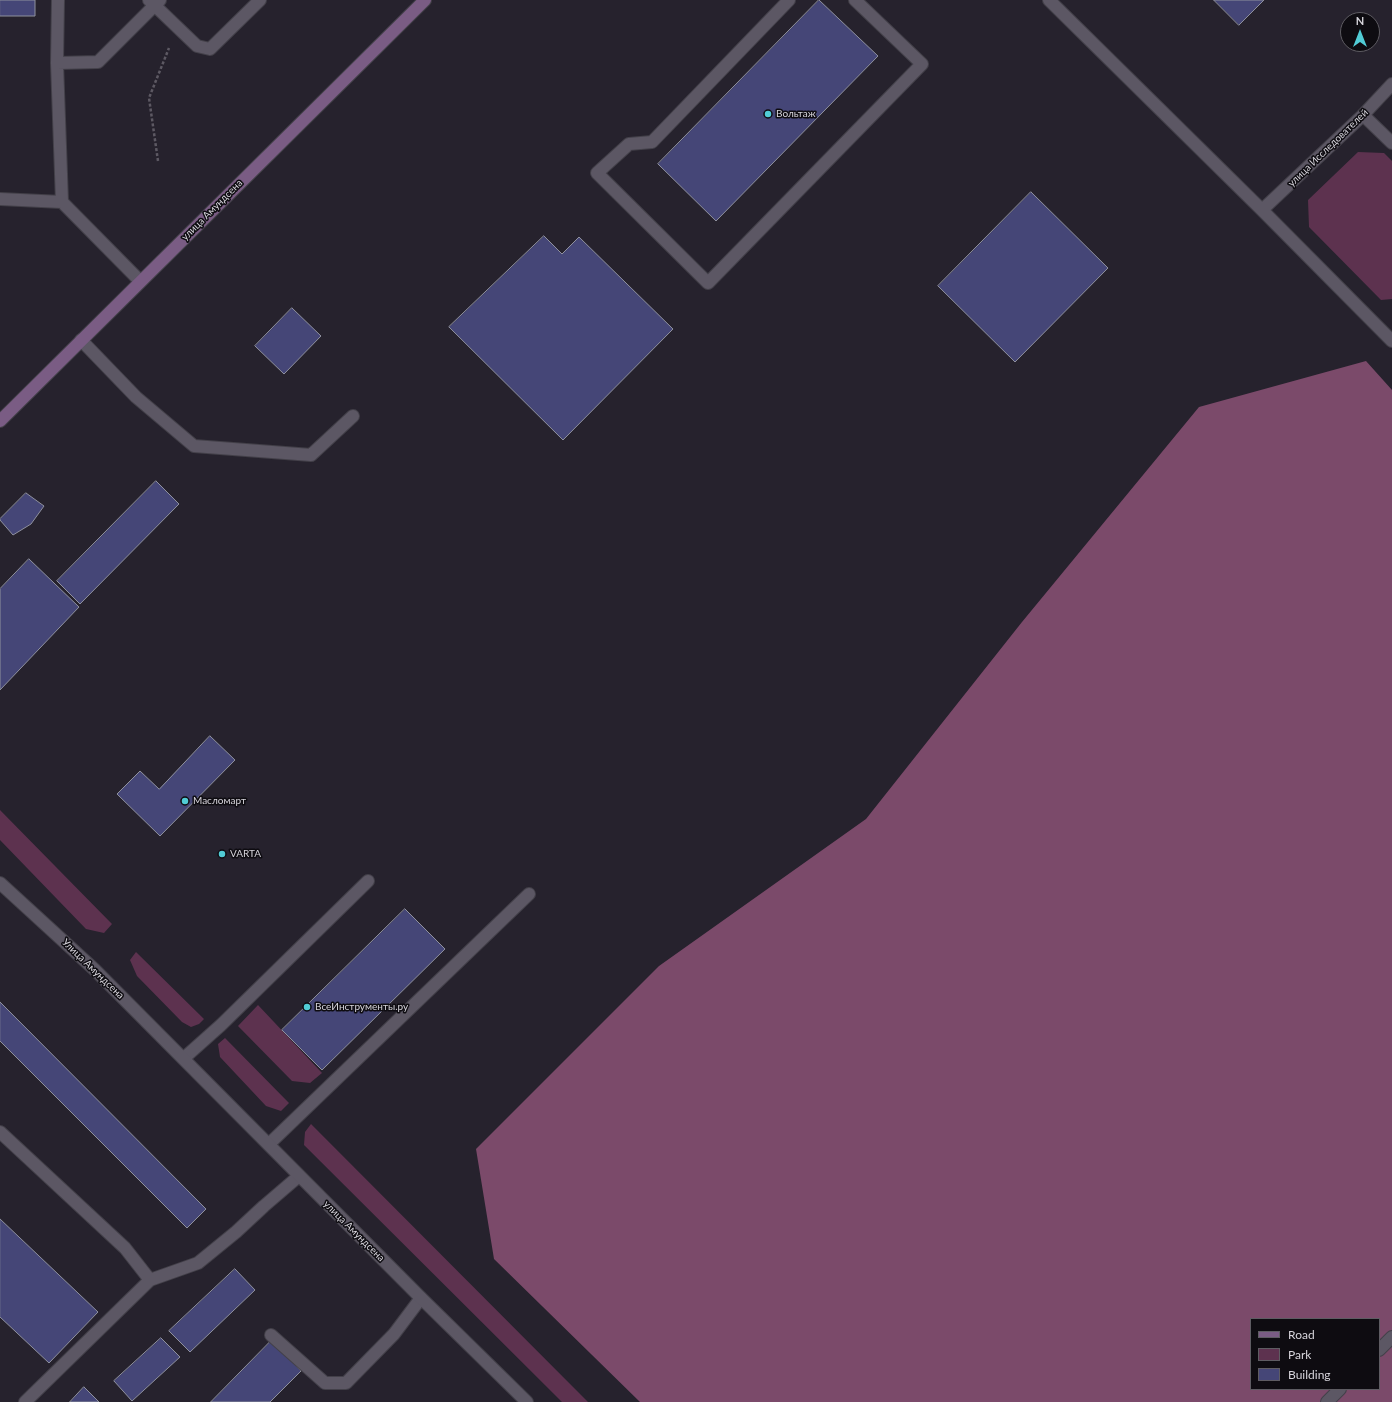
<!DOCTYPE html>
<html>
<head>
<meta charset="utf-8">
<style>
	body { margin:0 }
	#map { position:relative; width:1392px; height:1402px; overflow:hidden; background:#26222d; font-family:Lato,sans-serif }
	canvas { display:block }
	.legend { position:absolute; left:1250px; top:1318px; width:130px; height:72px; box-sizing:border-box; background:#0e0c11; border:1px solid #5e5c62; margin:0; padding:5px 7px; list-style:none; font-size:12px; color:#d7d5dc }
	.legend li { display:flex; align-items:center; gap:8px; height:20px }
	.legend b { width:20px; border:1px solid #5e5c62 }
	.north { position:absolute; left:1340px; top:12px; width:40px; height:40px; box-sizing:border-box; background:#0e0c11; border:1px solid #5e5c62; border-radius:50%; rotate:0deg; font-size:11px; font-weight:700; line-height:16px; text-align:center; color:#d7d5dc }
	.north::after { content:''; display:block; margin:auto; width:14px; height:18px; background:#51ccd5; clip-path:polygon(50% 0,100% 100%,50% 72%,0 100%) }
</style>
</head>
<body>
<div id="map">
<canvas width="1392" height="1402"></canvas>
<ul class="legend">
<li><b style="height:5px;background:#7a5c84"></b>Road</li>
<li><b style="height:11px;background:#5d324f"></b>Park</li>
<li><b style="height:11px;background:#454677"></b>Building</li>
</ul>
<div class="north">N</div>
</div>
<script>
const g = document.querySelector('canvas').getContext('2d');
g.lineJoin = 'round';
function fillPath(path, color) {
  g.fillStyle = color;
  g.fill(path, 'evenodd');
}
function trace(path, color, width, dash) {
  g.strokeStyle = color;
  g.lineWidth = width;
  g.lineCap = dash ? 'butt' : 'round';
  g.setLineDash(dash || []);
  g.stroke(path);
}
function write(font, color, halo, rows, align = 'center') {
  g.font = font + ' Lato,sans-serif';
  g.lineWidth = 3;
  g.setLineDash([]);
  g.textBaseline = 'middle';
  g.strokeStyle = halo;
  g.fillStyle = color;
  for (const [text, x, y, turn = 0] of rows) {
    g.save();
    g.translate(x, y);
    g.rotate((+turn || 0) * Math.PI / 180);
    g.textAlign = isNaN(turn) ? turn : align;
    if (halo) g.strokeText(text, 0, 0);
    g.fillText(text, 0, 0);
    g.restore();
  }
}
const green = new Path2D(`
	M 1358,152 L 1384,153 L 1392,161 L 1392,299 L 1381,300 L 1309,227 L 1308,200 Z
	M 0,810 L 112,924 L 104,933 L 86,929 L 0,840 Z
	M 136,952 L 204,1019 L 199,1024 L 191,1027 L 182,1022 L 137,976 L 130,960 Z
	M 258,1005 L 322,1073 L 310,1083 L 292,1081 L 238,1026 Z
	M 225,1038 L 289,1103 L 281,1111 L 266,1106 L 220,1057 L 218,1044 Z
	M 311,1124 L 588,1402 L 562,1402 L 304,1145 L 305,1132 Z`);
const forest = new Path2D(`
	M 1366,361 L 1392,390 L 1392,1402 L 640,1402 L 494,1259 L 476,1149 L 659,966 L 866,819 L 1022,622 L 1199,407 ZM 1251,1319 L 1379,1319 L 1379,1389 L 1251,1389 Z`);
const building = new Path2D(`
	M 0,0 L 35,0 L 35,16 L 0,16 Z
	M 819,0 L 878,56 L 716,221 L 658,164 Z
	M 1214,0 L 1264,0 L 1239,25 Z
	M 1031,192 L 1108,268 L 1015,362 L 938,286 Z
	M 544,236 L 562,254 L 579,237 L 673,329 L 563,440 L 449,327 Z
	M 292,308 L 321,336 L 284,374 L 255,346 Z
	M 156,481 L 179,504 L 80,604 L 57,581 Z
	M 26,493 L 44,506 L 31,524 L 13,535 L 0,520 L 0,519 Z
	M 29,559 L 79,607 L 0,690 L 0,589 Z
	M 210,736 L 235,760 L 160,836 L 117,794 L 140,771 L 159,789 Z
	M 405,909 L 445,949 L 322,1070 L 282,1030 Z
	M 0,1002 L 206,1209 L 187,1228 L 0,1041 Z
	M 0,1219 L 98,1312 L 49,1363 L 0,1317 Z
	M 235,1269 L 255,1290 L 190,1352 L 169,1331 Z
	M 161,1338 L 180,1357 L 132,1401 L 114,1381 Z
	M 271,1341 L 301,1371 L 270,1402 L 211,1402 Z
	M 84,1387 L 99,1402 L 70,1402 Z`);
const path = new Path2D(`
	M 158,161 L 149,98 L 169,48`);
const service = new Path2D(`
	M 58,0 L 57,63 L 62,202 L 140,281
	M 149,0 L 197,46 L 210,49 L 260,0
	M 789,0 L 652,142 L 629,144 L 597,173 L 708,283 L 922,64 L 855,0
	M 57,63 L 98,62 L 160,0
	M 1363,115 L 1392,143
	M 0,199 L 62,202
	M 81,340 L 136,397 L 194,446 L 311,455 L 353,416
	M 184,1058 L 221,1025 L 368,881
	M 0,1132 L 125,1248 L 150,1280
	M 269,1144 L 529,894
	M 271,1335 L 325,1383 L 346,1383 L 394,1334 L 421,1298
	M 1379,1350 L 1392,1337
	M 25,1402 L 150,1280 L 198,1263 L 236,1232 L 264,1206 L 299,1176
	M 1327,1402 L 1340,1389`);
const minor = new Path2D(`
	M 1049,0 L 1262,210 L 1392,341
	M 1262,210 L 1363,115 L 1392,84`);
const tertiary = new Path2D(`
	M 0,883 L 95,970 L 421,1298 L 527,1402`);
const secondary = new Path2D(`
	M 0,421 L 425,0`);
const markers = [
	[768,114,4,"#51ccd5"],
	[185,801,4,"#51ccd5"],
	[222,854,4,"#51ccd5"],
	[307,1007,4,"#51ccd5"]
];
const poiNames = [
	["Вольтаж",776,114],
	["Масломарт",193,801],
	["VARTA",230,854],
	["ВсеИнструменты.ру",315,1007]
];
const streetNames = [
	["улица Исследователей",1328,148,-44],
	["улица Амундсена",212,210,-45],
	["Улица Амундсена",93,969,44],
	["улица Амундсена",354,1231,45]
];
fillPath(green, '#5d324f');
fillPath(forest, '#7b4a6a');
fillPath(building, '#454677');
trace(building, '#8f919e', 1);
trace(service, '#434049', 14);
trace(minor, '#434049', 14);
trace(tertiary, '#434049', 14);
trace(secondary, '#434049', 14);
trace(path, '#5d5963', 2.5, [3, 2]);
trace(service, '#5c5764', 12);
trace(minor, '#5c5764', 12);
trace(tertiary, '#5c5764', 12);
trace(secondary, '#7a5c84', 12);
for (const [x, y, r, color] of markers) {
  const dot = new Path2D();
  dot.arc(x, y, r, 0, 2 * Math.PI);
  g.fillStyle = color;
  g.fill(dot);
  trace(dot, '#0e0c11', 1.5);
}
write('10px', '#d7d5dc', '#0e0c11', poiNames, 'left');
write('10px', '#d7d5dc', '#0e0c11', streetNames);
</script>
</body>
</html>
